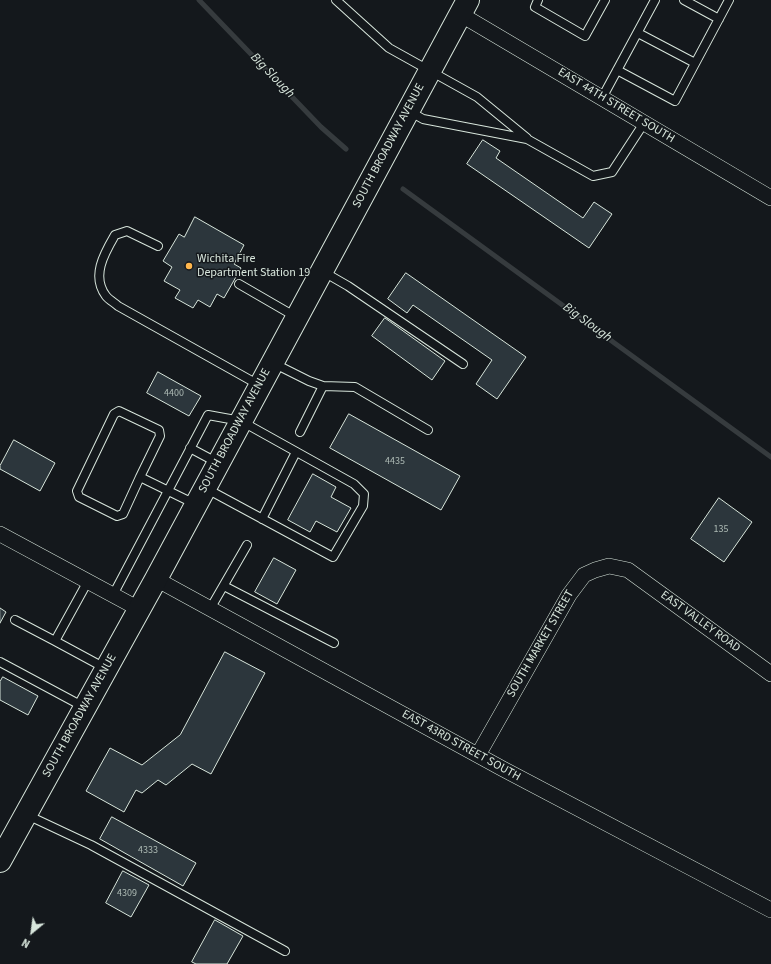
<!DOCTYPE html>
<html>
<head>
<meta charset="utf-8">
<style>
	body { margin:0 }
	#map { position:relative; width:771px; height:964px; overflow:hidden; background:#14181c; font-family:"Source Sans 3",sans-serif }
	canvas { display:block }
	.north { position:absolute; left:12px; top:912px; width:40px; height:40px; -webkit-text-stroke:3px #14181c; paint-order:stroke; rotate:209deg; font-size:11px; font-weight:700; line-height:16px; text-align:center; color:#d8e6dc }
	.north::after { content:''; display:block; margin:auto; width:14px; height:18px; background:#d8e6dc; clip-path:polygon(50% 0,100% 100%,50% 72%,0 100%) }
</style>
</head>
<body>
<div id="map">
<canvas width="771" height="964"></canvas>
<div class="north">N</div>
</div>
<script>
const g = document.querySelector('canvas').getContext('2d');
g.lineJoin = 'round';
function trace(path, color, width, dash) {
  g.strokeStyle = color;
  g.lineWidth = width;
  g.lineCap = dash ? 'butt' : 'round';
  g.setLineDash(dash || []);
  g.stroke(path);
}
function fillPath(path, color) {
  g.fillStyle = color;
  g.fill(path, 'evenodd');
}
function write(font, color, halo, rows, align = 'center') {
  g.font = font + ' "Source Sans 3",sans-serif';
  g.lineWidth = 3;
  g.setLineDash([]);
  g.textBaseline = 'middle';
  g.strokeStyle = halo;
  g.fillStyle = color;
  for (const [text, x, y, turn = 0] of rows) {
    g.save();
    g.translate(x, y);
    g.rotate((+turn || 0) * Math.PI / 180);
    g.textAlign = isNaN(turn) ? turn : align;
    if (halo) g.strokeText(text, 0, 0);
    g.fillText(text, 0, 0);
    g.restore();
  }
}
const stream = new Path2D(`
	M 199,0 L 321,127 L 346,149
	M 403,189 L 771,457`);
const building = new Path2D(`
	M 483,140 L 500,151 L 496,158 L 583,218 L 594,202 L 612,214 L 589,248 L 467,164 Z
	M 195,217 L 244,245 L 234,264 L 241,268 L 224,298 L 217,294 L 210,307 L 198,300 L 193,308 L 175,298 L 180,290 L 164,281 L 172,267 L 163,261 L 179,234 L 184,237 Z
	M 406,273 L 526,357 L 497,399 L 476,384 L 492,360 L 413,305 L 407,313 L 388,299 Z
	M 385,318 L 445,361 L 432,380 L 372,336 Z
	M 158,372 L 201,396 L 189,416 L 147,393 Z
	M 349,414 L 460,476 L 441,510 L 330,448 Z
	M 14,440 L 55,463 L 40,491 L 0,469 L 0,466 Z
	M 313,474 L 336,487 L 331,497 L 351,508 L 337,532 L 316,521 L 310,532 L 288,520 Z
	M 719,498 L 752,522 L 724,562 L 691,539 Z
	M 274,558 L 296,570 L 277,604 L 255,592 Z
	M 0,608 L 6,612 L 0,623 Z
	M 225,652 L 265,673 L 211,774 L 192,764 L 166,785 L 158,780 L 142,793 L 136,790 L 124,812 L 86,791 L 110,748 L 142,765 L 180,735 Z
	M 3,677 L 38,696 L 28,715 L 0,700 L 0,682 Z
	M 112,817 L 196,863 L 183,886 L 100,839 Z
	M 123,871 L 149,885 L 131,917 L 106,903 Z
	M 215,920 L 243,936 L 227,964 L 196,964 L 192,962 Z`);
const service = new Path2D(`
	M 336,0 L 389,48 L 477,97 L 527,138
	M 538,0 L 535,7 L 585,36 L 605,0
	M 684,0 L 719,19
	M 638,33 L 695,63
	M 617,70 L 675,101 L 729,0
	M 602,98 L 655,0
	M 409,111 L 423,119 L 527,139 L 593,176 L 612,172 L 644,123
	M 158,246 L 127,231 L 115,235 C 104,254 91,276 106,296 C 109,300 115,303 118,306 L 259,385
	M 322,271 L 348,286 L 463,364
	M 239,284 L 296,317
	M 273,363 L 309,381 L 323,386 L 355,387 L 428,430
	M 300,432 L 323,386
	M 190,448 L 218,463
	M 140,477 L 123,514 L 117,516 L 79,497 L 77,491 L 114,414 L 119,411 L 159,430 L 160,436 L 140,477 L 195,504
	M 262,519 L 296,452
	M 224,586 L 334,643
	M 113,595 L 208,415 L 241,421 L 354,484 L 364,494 L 363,506 L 333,557 L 207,489
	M 210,609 L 247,545
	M 15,620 L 55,641 L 88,581
	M 55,641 L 105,668
	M 0,662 L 84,707
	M 27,815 L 91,845 L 285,951`);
const minor = new Path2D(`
	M 460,14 L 771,198
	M 0,534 L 139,609
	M 156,579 L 503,769 L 771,910
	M 478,755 L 569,595 L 584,575 L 595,570 L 609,566 L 628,570 L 771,674`);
const primary = new Path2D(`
	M 0,861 L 156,579 L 468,0`);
const markers = [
	[189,266,4,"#ffb74d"]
];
const numberNames = [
	["4400",174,394],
	["4435",395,462],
	["135",721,530],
	["4333",148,851],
	["4309",127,894]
];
const streetNames = [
	["EAST 44TH STREET SOUTH",616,106,31],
	["SOUTH BROADWAY AVENUE",389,146,-62],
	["SOUTH BROADWAY AVENUE",235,431,-62],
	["EAST VALLEY ROAD",700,622,36],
	["SOUTH MARKET STREET",541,644,-60],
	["SOUTH BROADWAY AVENUE",80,716,-61],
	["EAST 43RD STREET SOUTH",461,746,29]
];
const poiNames = [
	["Wichita Fire",197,259],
	["Department Station 19",197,273]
];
const waterNames = [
	["Big Slough",272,76,46],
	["Big Slough",587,323,36]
];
trace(stream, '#363b3e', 5);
fillPath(building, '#2c363c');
trace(building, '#d8e6dc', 1);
trace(service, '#d8e6dc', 10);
trace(minor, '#d8e6dc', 16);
trace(primary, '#d8e6dc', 24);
trace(service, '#14181c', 8);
trace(minor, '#14181c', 15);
trace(primary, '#14181c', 22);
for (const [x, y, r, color] of markers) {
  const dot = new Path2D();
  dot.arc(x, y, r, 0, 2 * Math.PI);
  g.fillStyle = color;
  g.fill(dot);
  trace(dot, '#14181c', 1.5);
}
write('10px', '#adbab4', null, numberNames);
write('12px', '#d8e6dc', '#14181c', streetNames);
write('12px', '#d8e6dc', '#14181c', poiNames, 'left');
write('italic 13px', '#d8e6dc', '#14181c', waterNames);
</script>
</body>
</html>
